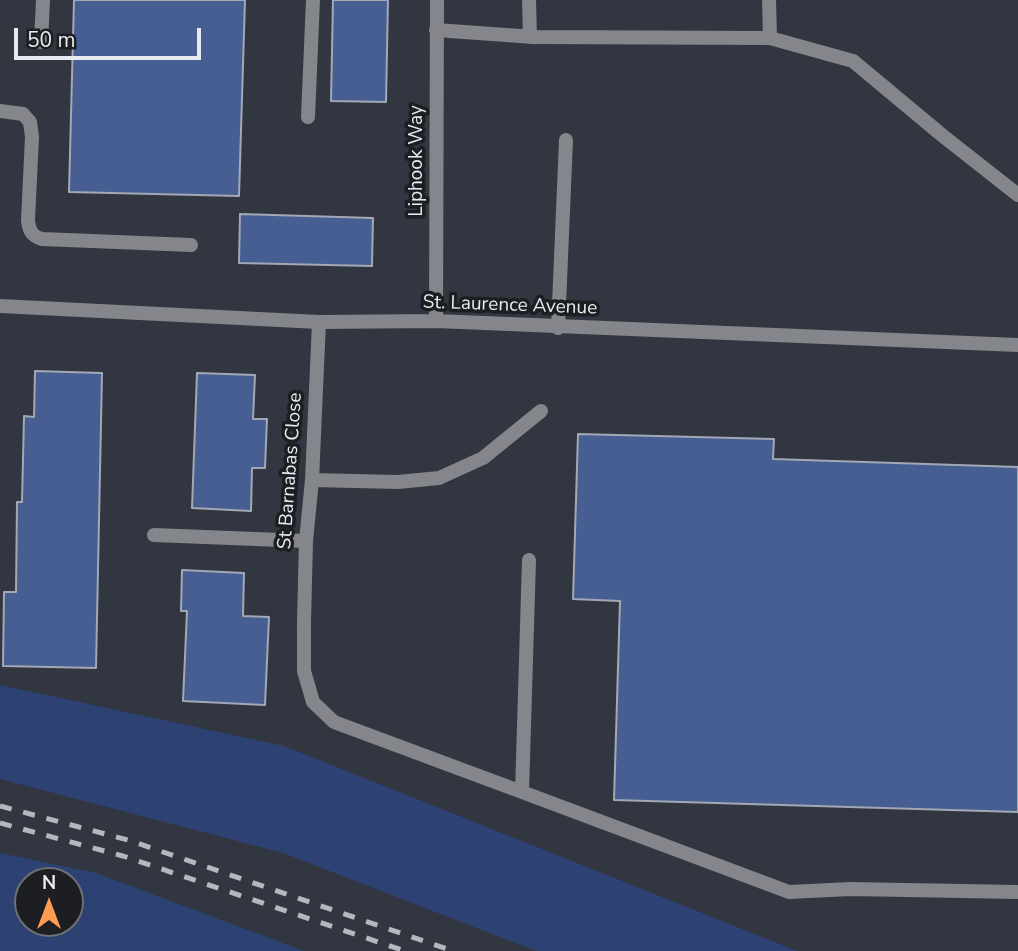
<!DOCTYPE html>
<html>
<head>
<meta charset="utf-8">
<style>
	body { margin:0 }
	#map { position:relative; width:1018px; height:951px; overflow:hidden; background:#323640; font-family:"Nunito Sans",sans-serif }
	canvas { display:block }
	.north { position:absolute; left:14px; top:867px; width:70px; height:70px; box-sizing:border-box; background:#1c1e22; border:2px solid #6d7074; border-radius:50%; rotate:0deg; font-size:19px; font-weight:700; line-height:28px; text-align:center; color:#e7eaf0 }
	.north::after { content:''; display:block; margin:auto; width:24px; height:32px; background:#fd9d54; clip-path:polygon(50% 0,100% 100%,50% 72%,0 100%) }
	.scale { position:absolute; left:14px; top:28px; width:187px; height:32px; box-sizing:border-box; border:4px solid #e7eaf0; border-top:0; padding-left:9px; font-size:21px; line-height:24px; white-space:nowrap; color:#e7eaf0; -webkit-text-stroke:5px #1c1e22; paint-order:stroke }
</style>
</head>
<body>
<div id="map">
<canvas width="1018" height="951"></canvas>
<div class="north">N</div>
<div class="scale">50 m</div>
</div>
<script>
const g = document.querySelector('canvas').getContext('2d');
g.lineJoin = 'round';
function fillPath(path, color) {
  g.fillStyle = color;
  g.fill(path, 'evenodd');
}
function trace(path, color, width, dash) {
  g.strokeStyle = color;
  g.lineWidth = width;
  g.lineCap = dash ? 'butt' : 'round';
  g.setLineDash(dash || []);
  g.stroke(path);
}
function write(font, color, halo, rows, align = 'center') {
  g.font = font + ' "Nunito Sans",sans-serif';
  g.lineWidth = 7;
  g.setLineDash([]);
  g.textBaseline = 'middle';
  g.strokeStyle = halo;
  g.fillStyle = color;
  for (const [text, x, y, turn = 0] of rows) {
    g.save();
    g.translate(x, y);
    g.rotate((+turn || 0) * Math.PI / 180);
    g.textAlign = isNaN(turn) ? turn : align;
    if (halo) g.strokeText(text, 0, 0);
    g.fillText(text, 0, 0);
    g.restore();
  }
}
const green = new Path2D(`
	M 0,685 L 284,746 L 797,951 L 536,951 L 283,853 L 0,779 Z
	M 0,853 L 96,873 L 304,951 L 0,951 ZM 70,881 L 70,923 L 28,923 L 28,881 Z`);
const building = new Path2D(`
	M 74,0 L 245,0 L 239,196 L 69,192 Z
	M 333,0 L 388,0 L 386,102 L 331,101 Z
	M 240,214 L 373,218 L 372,266 L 239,263 Z
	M 35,371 L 102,373 L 96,668 L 3,666 L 4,592 L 16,592 L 17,502 L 22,502 L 24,416 L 34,417 Z
	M 197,373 L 255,375 L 253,419 L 267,419 L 265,468 L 252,468 L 251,511 L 192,508 Z
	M 578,434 L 774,439 L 773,459 L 1018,467 L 1018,812 L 614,800 L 620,601 L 573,599 Z
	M 182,570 L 244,573 L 243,616 L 269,617 L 265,705 L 183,701 L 187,611 L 181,611 Z`);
const lane = new Path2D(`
	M 529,0 L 530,37
	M 769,0 L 770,38
	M 436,30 L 534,37 L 770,38 L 853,61 L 943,136 L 1018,195
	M 41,42 L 43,0
	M 0,111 L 23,114 L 30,122 L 32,137 L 28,220 C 29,231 32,236 42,239 L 191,245
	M 308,117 L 313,0
	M 558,328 L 566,140
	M 312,480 L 398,482 L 439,478 L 483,458 L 541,411
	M 154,535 L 306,541
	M 304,622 L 304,671 L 313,702 L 334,722 L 522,792 L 529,560
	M 522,792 L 789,892 L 851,889 L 1018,892`);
const street = new Path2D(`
	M 0,306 L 319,322 L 436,321 L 1018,345
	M 436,321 L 437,0
	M 304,622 L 306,541 L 312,480 L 319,322`);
const rail = new Path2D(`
	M 0,806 L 128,840 L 453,951
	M 0,823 L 123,856 L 405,951`);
const streetNames = [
	["Liphook Way",417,161,-90],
	["St. Laurence Avenue",510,306,2],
	["St Barnabas Close",291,471,-86]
];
fillPath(green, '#2d4173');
fillPath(building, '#475e93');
trace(building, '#a2a8b4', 2);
trace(lane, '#84868b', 14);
trace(street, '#84868b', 14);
trace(rail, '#b4b7be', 5, [12, 12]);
write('19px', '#e7eaf0', '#1c1e22', streetNames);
</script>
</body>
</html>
